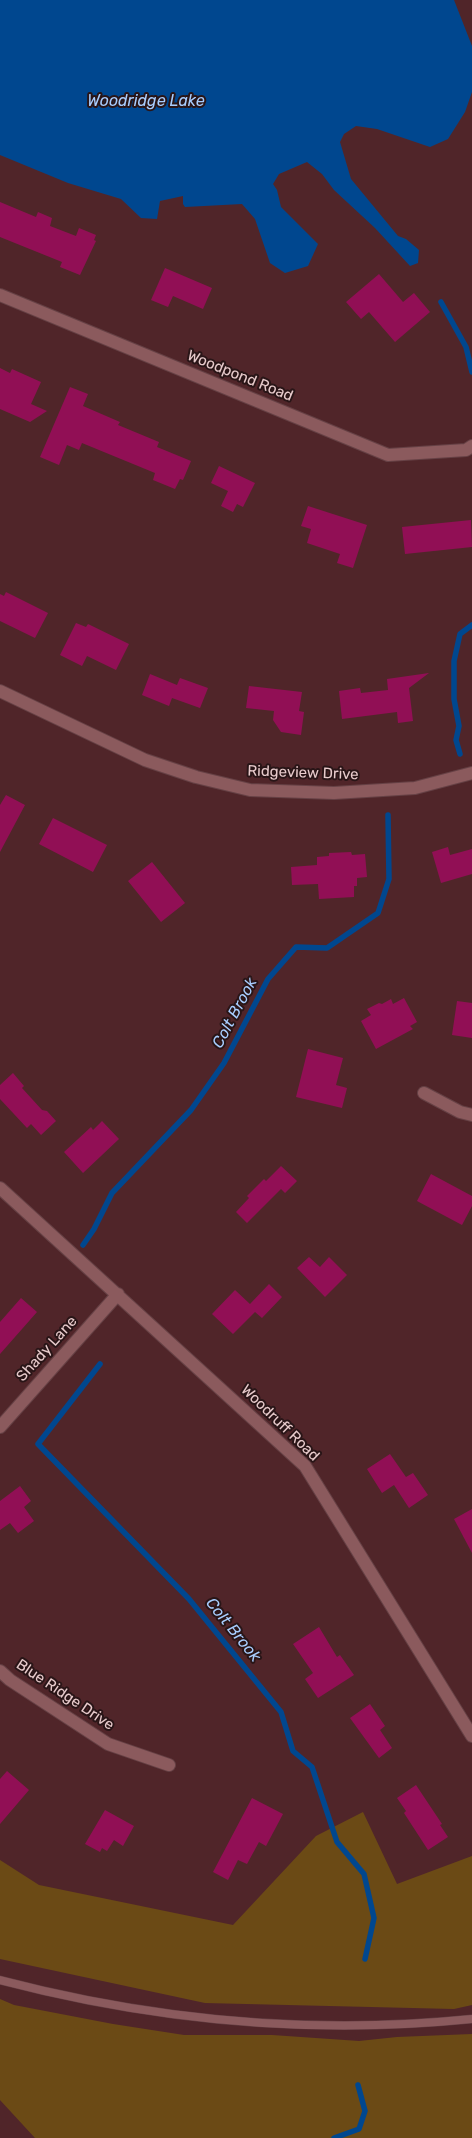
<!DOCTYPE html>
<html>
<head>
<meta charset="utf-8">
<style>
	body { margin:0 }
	canvas { display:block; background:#502529 }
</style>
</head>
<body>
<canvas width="472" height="2138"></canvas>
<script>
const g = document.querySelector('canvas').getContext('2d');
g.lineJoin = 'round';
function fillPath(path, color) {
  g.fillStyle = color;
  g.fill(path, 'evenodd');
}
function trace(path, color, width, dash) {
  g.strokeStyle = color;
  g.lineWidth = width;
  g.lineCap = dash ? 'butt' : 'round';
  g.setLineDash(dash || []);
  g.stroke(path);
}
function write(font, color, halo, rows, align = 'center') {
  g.font = font + ' Rubik,sans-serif';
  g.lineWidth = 4;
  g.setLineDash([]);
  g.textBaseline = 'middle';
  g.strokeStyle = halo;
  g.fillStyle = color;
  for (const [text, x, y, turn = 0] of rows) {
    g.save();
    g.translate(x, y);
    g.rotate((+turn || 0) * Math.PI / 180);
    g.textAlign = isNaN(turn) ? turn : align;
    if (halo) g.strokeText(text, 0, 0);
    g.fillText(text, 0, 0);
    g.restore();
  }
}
const green = new Path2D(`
	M 363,1812 L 397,1884 L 472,1856 L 472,2005 L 454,2009 L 205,2003 L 0,1959 L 0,1860 L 39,1885 L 233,1925 L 316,1836 Z
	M 0,1999 L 14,2005 L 113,2024 L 184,2035 L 272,2035 L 359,2041 L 397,2037 L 472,2034 L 472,2138 L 35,2138 L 0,2100 Z`);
const water = new Path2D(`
	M 0,0 L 454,0 L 472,46 L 472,92 L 465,112 L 448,139 L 430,147 L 377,129 L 356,126 L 344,134 L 340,142 L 351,179 L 398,236 L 406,239 L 419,250 L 418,263 L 410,266 L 375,228 L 334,190 L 322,174 L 307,162 L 279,174 L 273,184 L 277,190 L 281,207 L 318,244 L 308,266 L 285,273 L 270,263 L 255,219 L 242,204 L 185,207 L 183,204 L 183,196 L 160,201 L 157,219 L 141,218 L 121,199 L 68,183 L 0,155 Z`);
const stream = new Path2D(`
	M 441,302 L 466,347 L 472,372
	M 460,754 L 456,740 L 459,726 L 454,699 L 454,661 L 460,634 L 472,625
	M 83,1245 L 94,1229 L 112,1193 L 191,1110 L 224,1063 L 268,979 L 296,947 L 327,948 L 378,913 L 389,879 L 388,815
	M 100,1364 L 38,1444 L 189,1599 L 281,1712 L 293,1751 L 312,1767 L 337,1842 L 364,1874 L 374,1918 L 365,1959
	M 334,2138 L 359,2129 L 365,2111 L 358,2085`);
const building = new Path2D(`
	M 0,202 L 36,217 L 38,212 L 52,218 L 50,226 L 76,236 L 79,228 L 96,235 L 94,240 L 96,241 L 80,275 L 60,267 L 62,262 L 0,237 Z
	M 165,268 L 212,288 L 203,309 L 173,296 L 168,307 L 151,300 Z
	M 379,274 L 403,302 L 414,293 L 430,312 L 395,342 L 369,312 L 361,319 L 346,302 Z
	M 0,368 L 10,373 L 12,369 L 41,382 L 31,404 L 47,411 L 30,422 L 0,409 Z
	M 70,387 L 88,394 L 83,406 L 120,422 L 118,425 L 159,442 L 157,447 L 191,461 L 183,480 L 180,479 L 175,489 L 153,480 L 155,473 L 82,443 L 79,450 L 67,445 L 59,465 L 40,457 Z
	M 219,466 L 255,483 L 243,507 L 237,504 L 233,512 L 221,506 L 228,491 L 211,483 Z
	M 308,506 L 367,525 L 353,568 L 337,563 L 340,554 L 307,543 L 311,529 L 301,526 Z
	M 471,520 L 472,547 L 405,554 L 402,527 Z
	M 6,592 L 48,613 L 35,638 L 0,621 L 0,594 L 4,596 Z
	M 76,623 L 86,627 L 88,624 L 129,644 L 116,670 L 87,656 L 82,666 L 60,655 Z
	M 429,673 L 409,688 L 413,721 L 398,723 L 397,712 L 342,719 L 339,691 L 360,688 L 361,693 L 388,690 L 387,679 Z
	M 150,674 L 177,685 L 180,678 L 208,688 L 200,708 L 172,698 L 169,706 L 142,695 Z
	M 249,686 L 302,692 L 299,711 L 304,712 L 301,735 L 281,732 L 273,720 L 274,711 L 246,708 Z
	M 6,795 L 25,805 L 0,852 L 0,805 Z
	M 53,818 L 107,845 L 93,872 L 39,844 Z
	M 448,847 L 450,855 L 472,849 L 472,874 L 441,883 L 432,852 Z
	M 351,852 L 352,855 L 365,854 L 367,877 L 357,878 L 357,886 L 354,886 L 354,897 L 319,899 L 318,884 L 292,885 L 291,867 L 317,865 L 317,857 L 329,856 L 329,853 Z
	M 152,862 L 185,903 L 161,922 L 128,881 Z
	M 404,998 L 417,1022 L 410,1026 L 413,1029 L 376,1049 L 361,1021 L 371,1015 L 367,1009 L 379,1003 L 382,1004 L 391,999 L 393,1004 Z
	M 457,1001 L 472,1003 L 472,1038 L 452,1035 Z
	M 308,1049 L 343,1058 L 336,1085 L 347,1088 L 342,1108 L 296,1097 Z
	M 13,1073 L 24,1086 L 22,1088 L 42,1110 L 47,1111 L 56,1121 L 41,1135 L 31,1124 L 27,1128 L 0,1099 L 0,1085 Z
	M 102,1121 L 119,1139 L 83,1173 L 64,1152 L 91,1127 L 93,1130 Z
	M 281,1166 L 297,1181 L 285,1193 L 281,1189 L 247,1223 L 236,1212 L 249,1198 L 247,1196 L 264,1179 L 266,1181 Z
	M 431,1174 L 472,1196 L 472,1206 L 462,1225 L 417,1201 Z
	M 309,1257 L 320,1267 L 329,1257 L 347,1275 L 325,1297 L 297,1268 Z
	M 269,1284 L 282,1297 L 262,1318 L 255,1312 L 233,1334 L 212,1314 L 235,1290 L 250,1304 Z
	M 21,1298 L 37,1312 L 0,1354 L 0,1322 Z
	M 390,1454 L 406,1477 L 413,1473 L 428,1495 L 409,1508 L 394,1485 L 382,1493 L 367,1469 Z
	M 20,1486 L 31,1501 L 24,1507 L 34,1521 L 18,1533 L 10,1523 L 0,1530 L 0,1501 Z
	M 472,1509 L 472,1553 L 454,1519 Z
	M 319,1627 L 337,1657 L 340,1655 L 354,1675 L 318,1698 L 305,1679 L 313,1673 L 293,1644 Z
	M 370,1704 L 385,1726 L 380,1730 L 392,1748 L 379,1758 L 350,1718 Z
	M 7,1771 L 29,1790 L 0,1824 L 0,1779 Z
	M 416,1785 L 442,1824 L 440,1825 L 448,1837 L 428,1850 L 404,1813 L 406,1811 L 397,1798 Z
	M 252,1798 L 283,1814 L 266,1846 L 259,1842 L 247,1864 L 238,1860 L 228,1880 L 213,1872 Z
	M 105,1810 L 134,1826 L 123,1846 L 114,1840 L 107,1851 L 102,1848 L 100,1852 L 85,1844 Z`);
const service = new Path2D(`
	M 0,1980 C 153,2020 314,2035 472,2019`);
const minor = new Path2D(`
	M 0,295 L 388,455 L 466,450 L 472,446
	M 0,691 L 145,760 L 196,777 L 250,790 L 334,793 L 415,788 L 472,773
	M 424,1093 L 460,1112 L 472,1115
	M 0,1188 L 305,1466 L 472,1736
	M 0,1427 L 118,1294
	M 0,1671 L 10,1680 L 108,1744 L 169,1765`);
const streetNames = [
	["Woodpond Road",240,376,22],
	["Ridgeview Drive",303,773,2],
	["Shady Lane",47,1349,-48],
	["Woodruff Road",280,1423,44],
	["Blue Ridge Drive",65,1695,34]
];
const waterNames = [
	["Woodridge Lake",146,101],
	["Colt Brook",235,1013,-62],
	["Colt Brook",233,1630,51]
];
fillPath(green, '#6b4a15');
fillPath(water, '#00478f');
trace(stream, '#00478f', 5.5);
fillPath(building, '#910f55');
trace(service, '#664145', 9);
trace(minor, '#664145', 14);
trace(service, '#8b5a5d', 8);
trace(minor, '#8b5a5d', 12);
write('15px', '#e8cbcc', '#291517', streetNames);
write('italic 16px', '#a8cdfe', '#291517', waterNames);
</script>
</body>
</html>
